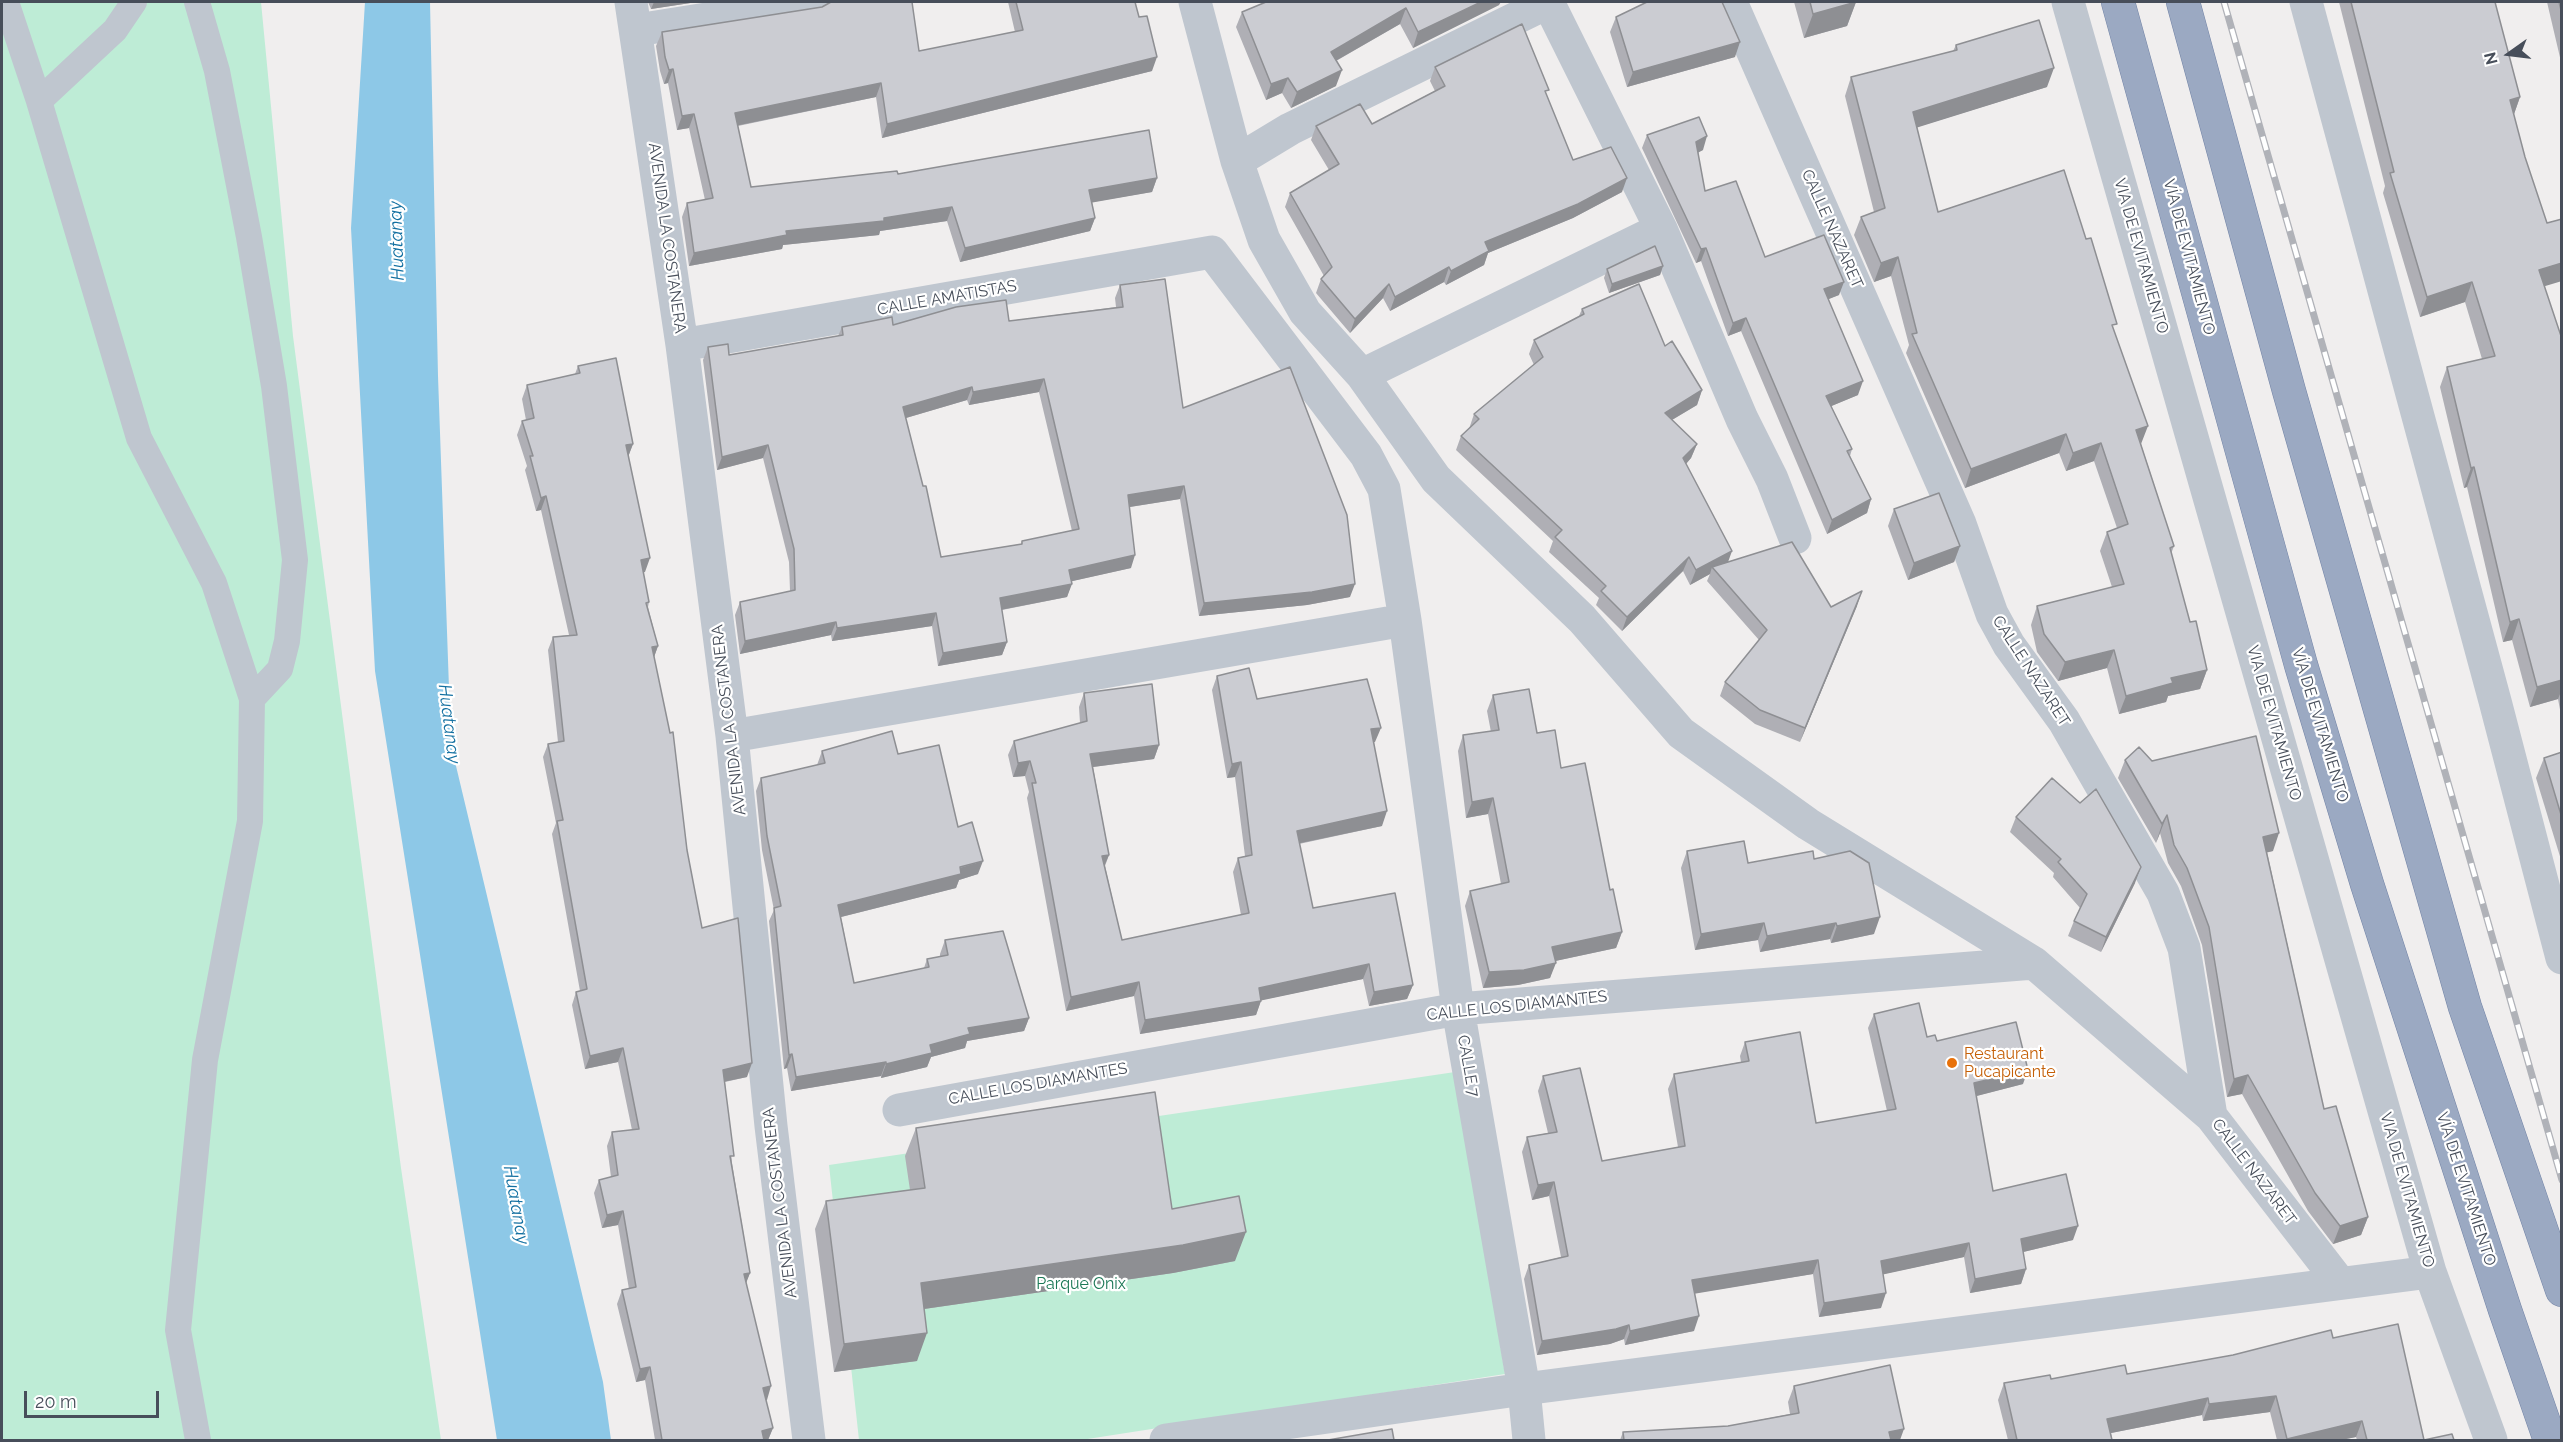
<!DOCTYPE html>
<html>
<head>
<meta charset="utf-8">
<style>
	body { margin:0 }
	#map { position:relative; width:2563px; height:1442px; overflow:hidden; background:#f0eeee; font-family:Raleway,sans-serif }
	canvas { display:block }
	.frame { position:absolute; inset:0; border:3px solid #474e5a; pointer-events:none }
	.north { position:absolute; left:2479px; top:24px; width:60px; height:60px; -webkit-text-stroke:4px #fff; paint-order:stroke; rotate:256deg; font-size:16px; font-weight:700; line-height:24px; text-align:center; color:#474e5a }
	.north::after { content:''; display:block; margin:auto; width:21px; height:27px; background:#474e5a; clip-path:polygon(50% 0,100% 100%,50% 72%,0 100%) }
	.scale { position:absolute; left:24px; top:1391px; width:135px; height:27px; box-sizing:border-box; border:3px solid #474e5a; border-top:0; padding-left:8px; font-size:18px; line-height:21px; white-space:nowrap; color:#474e5a; -webkit-text-stroke:4px #fff; paint-order:stroke }
</style>
</head>
<body>
<div id="map">
<canvas width="2563" height="1442"></canvas>
<div class="frame"></div>
<div class="north">N</div>
<div class="scale">20 m</div>
</div>
<script>
const g = document.querySelector('canvas').getContext('2d');
g.lineJoin = 'round';
function fillPath(path, color) {
  g.fillStyle = color;
  g.fill(path, 'evenodd');
}
function trace(path, color, width, dash) {
  g.strokeStyle = color;
  g.lineWidth = width;
  g.lineCap = dash ? 'butt' : 'round';
  g.setLineDash(dash || []);
  g.stroke(path);
}
function write(font, color, halo, rows, align = 'center') {
  g.font = font + ' Raleway,sans-serif';
  g.lineWidth = 4.5;
  g.setLineDash([]);
  g.textBaseline = 'middle';
  g.strokeStyle = halo;
  g.fillStyle = color;
  for (const [text, x, y, turn = 0] of rows) {
    g.save();
    g.translate(x, y);
    g.rotate((+turn || 0) * Math.PI / 180);
    g.textAlign = isNaN(turn) ? turn : align;
    if (halo) g.strokeText(text, 0, 0);
    g.fillText(text, 0, 0);
    g.restore();
  }
}
const green = new Path2D(`
	M 2,2 L 261,2 L 293,336 L 401,1168 L 441,1440 L 2,1440 Z
	M 1455,1072 L 1505,1374 L 1081,1440 L 859,1440 L 829,1165 Z`);
const water = new Path2D(`
	M 365,2 L 430,2 L 438,376 L 451,745 L 603,1382 L 611,1440 L 497,1440 L 375,671 L 351,228 Z`);
const service = new Path2D(`
	M 6,2 L 39,101 L 139,438 L 214,583 L 252,699 L 250,821 L 205,1060 L 178,1330 L 198,1440
	M 197,2 L 217,71 L 249,237 L 274,386 L 295,560 L 287,641 L 280,669 L 252,699
	M 39,101 L 115,30 L 134,2`);
const minor = new Path2D(`
	M 631,2 L 682,345 L 732,736 L 771,1126 L 809,1440
	M 1195,2 L 1237,161 L 1264,240 L 1305,312 L 1362,375 L 1436,479 L 1582,619 L 1681,733 L 1808,824 L 2034,963 L 2211,1116
	M 1548,2 L 1661,229 L 1742,419 L 1772,479 L 1795,538
	M 1731,2 L 1960,524 L 1992,614 L 2009,645 L 2064,721 L 2163,893 L 2184,948 L 2211,1116 L 2340,1283
	M 2068,2 L 2430,1272 L 2491,1440
	M 2306,2 L 2495,701 L 2562,958
	M 637,30 L 814,2
	M 1237,161 L 1290,129 L 1549,2
	M 682,345 L 1212,252 L 1366,455 L 1384,489 L 1405,620 L 1458,1009 L 1524,1389 L 1529,1440
	M 1362,375 L 1661,229
	M 732,736 L 1405,620
	M 899,1110 L 1458,1009 L 2034,963
	M 1166,1440 L 1524,1389 L 2430,1272`);
const trunk = new Path2D(`
	M 2118,2 L 2301,665 L 2367,884 L 2505,1310 L 2550,1440
	M 2183,2 L 2289,391 L 2465,1007 L 2562,1290`);
const rail = new Path2D(`
	M 2224,2 L 2562,1180`);
const wall = new Path2D(`
	M 648,2 L 697,2 L 651,9 Z
	M 1008,2 L 1135,2 L 1152,71 L 882,138 L 876,97 L 738,126 L 751,187 L 898,174 L 1157,178 L 1152,192 L 1092,202 L 1095,218 L 1090,231 L 960,262 L 947,221 L 880,231 L 879,235 L 783,245 L 782,249 L 689,266 L 682,217 L 687,203 L 705,200 L 689,128 L 677,130 L 668,83 L 664,84 L 660,71 L 656,46 L 662,32 L 822,7 L 919,51 L 1015,32 Z
	M 1794,2 L 1856,2 L 1847,26 L 1804,38 Z
	M 2339,2 L 2495,2 L 2520,97 L 2514,114 L 2544,286 L 2562,339 L 2562,720 L 2558,699 L 2530,707 L 2512,640 L 2503,642 L 2467,487 L 2464,488 L 2440,387 L 2447,367 L 2482,359 L 2465,302 L 2420,317 L 2383,193 L 2385,186 Z
	M 2547,2 L 2562,2 L 2562,66 Z
	M 1499,5 L 1413,48 L 1400,24 L 1336,61 L 1336,86 L 1291,108 L 1282,93 L 1266,100 L 1236,27 L 1242,12 Z
	M 1616,17 L 1735,57 L 1627,87 L 1610,32 Z
	M 1956,45 L 2047,87 L 1917,127 L 1938,212 L 2114,331 L 2141,444 L 2174,546 L 2171,554 L 2190,622 L 2207,670 L 2200,689 L 2168,696 L 2166,702 L 2119,714 L 2107,668 L 2058,681 L 2037,652 L 2031,625 L 2037,606 L 2112,587 L 2100,551 L 2107,532 L 2117,528 L 2094,461 L 2066,471 L 2059,453 L 1965,488 L 1906,353 L 1909,345 L 1891,276 L 1874,282 L 1854,235 L 1861,217 L 1874,212 L 1845,96 L 1851,77 L 1953,51 Z
	M 1435,67 L 1547,96 L 1573,160 L 1622,192 L 1573,218 L 1488,253 L 1484,265 L 1446,285 L 1444,282 L 1390,311 L 1383,298 L 1350,333 L 1316,293 L 1321,279 L 1324,276 L 1285,207 L 1290,193 L 1329,170 L 1311,140 L 1316,126 L 1372,124 L 1435,91 L 1430,81 Z
	M 1647,135 L 1703,150 L 1698,152 L 1705,191 L 1765,257 L 1839,295 L 1828,299 L 1858,395 L 1831,406 L 1852,449 L 1850,456 L 1871,499 L 1867,513 L 1827,534 L 1741,331 L 1728,336 L 1701,261 L 1696,263 L 1642,148 Z
	M 1663,266 L 1660,275 L 1609,293 L 1604,278 L 1607,269 Z
	M 1120,285 L 1183,408 L 1350,597 L 1307,605 L 1199,616 L 1180,499 L 1130,507 L 1131,568 L 1072,581 L 1067,597 L 1002,610 L 1007,642 L 1002,655 L 938,666 L 932,626 L 832,641 L 831,635 L 740,654 L 735,615 L 740,602 L 790,591 L 789,562 L 763,458 L 717,470 L 703,360 L 708,347 L 729,355 L 838,336 L 842,327 L 1009,321 L 1116,307 L 1115,298 ZM 1039,392 L 1072,531 L 1022,541 L 1021,544 L 941,557 L 906,418 L 967,400 L 969,405 Z
	M 1582,309 L 1665,346 L 1702,390 L 1697,405 L 1672,420 L 1697,444 L 1691,458 L 1686,464 L 1728,562 L 1831,607 L 1857,606 L 1800,742 L 1755,724 L 1720,696 L 1725,682 L 1759,640 L 1707,581 L 1710,574 L 1690,585 L 1683,571 L 1622,631 L 1596,605 L 1599,598 L 1549,552 L 1553,541 L 1456,450 L 1461,436 L 1469,429 L 1474,414 L 1534,365 L 1529,354 L 1534,340 L 1579,316 Z
	M 578,366 L 633,444 L 628,457 L 645,572 L 643,572 L 649,602 L 648,607 L 658,646 L 654,657 L 687,850 L 702,928 L 747,1077 L 725,1082 L 732,1163 L 750,1273 L 746,1282 L 767,1400 L 766,1400 L 773,1428 L 768,1440 L 655,1440 L 645,1380 L 636,1382 L 617,1304 L 622,1290 L 629,1289 L 618,1225 L 602,1228 L 594,1193 L 599,1180 L 611,1177 L 607,1146 L 612,1132 L 632,1130 L 618,1062 L 585,1069 L 572,1005 L 576,992 L 580,991 L 552,834 L 556,823 L 543,757 L 548,744 L 558,742 L 548,650 L 553,637 L 569,635 L 541,510 L 536,511 L 525,470 L 527,466 L 517,435 L 522,421 L 526,420 L 522,399 L 527,385 L 575,374 Z
	M 1894,509 L 1960,546 L 1954,562 L 1908,580 L 1888,526 Z
	M 1217,676 L 1257,699 L 1375,742 L 1374,742 L 1382,826 L 1299,844 L 1313,908 L 1413,985 L 1407,999 L 1369,1006 L 1363,979 L 1261,1000 L 1256,1015 L 1140,1034 L 1134,996 L 1066,1011 L 1027,798 L 1029,792 L 1025,776 L 1013,777 L 1008,755 L 1014,741 L 1080,723 L 1079,707 L 1084,693 L 1159,745 L 1154,759 L 1093,767 L 1109,855 L 1105,866 L 1122,940 L 1241,915 L 1233,872 L 1238,858 L 1245,856 L 1235,777 L 1227,778 L 1212,690 Z
	M 1493,695 L 1537,733 L 1561,768 L 1610,890 L 1622,932 L 1616,948 L 1555,961 L 1550,978 L 1518,985 L 1483,988 L 1465,906 L 1470,891 L 1501,884 L 1488,814 L 1466,818 L 1458,751 L 1463,735 L 1491,732 L 1487,711 Z
	M 822,751 L 898,754 L 958,827 L 978,874 L 959,880 L 956,888 L 841,917 L 854,983 L 924,968 L 927,959 L 940,957 L 940,954 L 945,940 L 1029,1018 L 1024,1031 L 967,1041 L 965,1048 L 931,1057 L 927,1067 L 881,1078 L 881,1076 L 791,1091 L 787,1068 L 784,1069 L 769,921 L 774,910 L 762,850 L 756,791 L 761,778 L 817,765 Z
	M 2562,752 L 2562,863 L 2536,778 L 2544,758 Z
	M 2125,760 L 2152,761 L 2273,851 L 2267,852 L 2324,1109 L 2368,1217 L 2361,1235 L 2333,1244 L 2308,1211 L 2242,1094 L 2227,1097 L 2202,945 L 2181,886 L 2168,863 L 2160,833 L 2156,843 L 2118,778 Z
	M 2080,803 L 2135,883 L 2101,952 L 2068,936 L 2074,921 L 2080,908 L 2053,877 L 2054,873 L 2010,832 L 2016,817 Z
	M 1687,851 L 1748,863 L 1814,859 L 1874,934 L 1831,943 L 1830,939 L 1760,952 L 1758,940 L 1695,950 L 1681,868 Z
	M 1874,1014 L 1937,1041 L 2023,1084 L 1976,1096 L 1993,1191 L 2073,1240 L 2023,1252 L 2026,1269 L 2021,1284 L 1970,1293 L 1964,1257 L 1883,1274 L 1881,1308 L 1819,1317 L 1813,1274 L 1695,1293 L 1694,1331 L 1625,1345 L 1624,1339 L 1610,1344 L 1537,1355 L 1524,1279 L 1529,1265 L 1561,1257 L 1549,1196 L 1532,1200 L 1522,1152 L 1527,1137 L 1548,1133 L 1538,1091 L 1543,1076 L 1602,1161 L 1678,1147 L 1668,1089 L 1674,1074 L 1741,1062 L 1740,1056 L 1745,1042 L 1816,1123 L 1887,1111 L 1868,1028 Z
	M 916,1128 L 1172,1209 L 1235,1261 L 1173,1273 L 924,1309 L 917,1361 L 834,1372 L 815,1229 L 826,1201 L 910,1190 L 905,1156 Z
	M 2333,1338 L 2424,1440 L 2357,1440 L 2356,1437 L 2341,1440 L 2277,1440 L 2270,1412 L 2203,1421 L 2202,1415 L 2111,1433 L 2112,1440 L 2008,1440 L 1998,1400 L 2004,1383 L 2051,1379 L 2127,1374 Z
	M 1794,1386 L 1900,1440 L 1620,1440 L 1623,1432 L 1728,1426 L 1790,1414 L 1788,1402 Z`);
const shadedWall = new Path2D(`
	M 654,2 L 697,2 L 651,9 Z
	M 1481,2 L 1501,2 L 1499,5 L 1413,48 L 1418,32 Z
	M 1856,2 L 1847,26 L 1804,38 L 1813,14 Z
	M 1406,8 L 1400,24 L 1325,67 L 1331,52 Z
	M 1740,42 L 1735,57 L 1627,87 L 1633,72 Z
	M 1157,57 L 1152,71 L 882,138 L 887,124 Z
	M 2054,68 L 2047,87 L 1906,131 L 1913,112 Z
	M 673,69 L 668,83 L 664,84 L 669,70 Z
	M 1342,70 L 1336,86 L 1291,108 L 1297,92 Z
	M 1288,78 L 1282,93 L 1266,100 L 1271,84 Z
	M 881,83 L 876,97 L 730,127 L 735,113 Z
	M 2520,97 L 2513,117 L 2510,100 Z
	M 694,114 L 689,128 L 677,130 L 682,116 Z
	M 1707,136 L 1703,150 L 1692,156 L 1696,142 Z
	M 1157,178 L 1152,192 L 1084,204 L 1089,190 Z
	M 1627,178 L 1622,192 L 1573,218 L 1488,253 L 1484,265 L 1446,285 L 1451,271 L 1485,242 Z
	M 952,207 L 947,221 L 880,231 L 879,235 L 783,245 L 782,249 L 689,266 L 694,253 L 786,231 L 884,218 Z
	M 1095,218 L 1090,231 L 960,262 L 965,248 Z
	M 1706,248 L 1701,261 L 1696,263 L 1701,249 Z
	M 1898,257 L 1891,276 L 1874,282 L 1881,263 Z
	M 2562,263 L 2562,281 L 2532,290 L 2539,270 Z
	M 1663,266 L 1660,275 L 1609,293 L 1612,284 Z
	M 1449,267 L 1444,282 L 1390,311 L 1395,297 Z
	M 1844,282 L 1839,295 L 1819,303 L 1824,289 Z
	M 2472,282 L 2465,302 L 2420,317 L 2427,297 Z
	M 1389,284 L 1383,298 L 1350,333 L 1355,319 Z
	M 1746,318 L 1741,331 L 1728,336 L 1733,323 Z
	M 1044,379 L 1039,392 L 969,405 L 973,392 Z
	M 1863,381 L 1858,395 L 1822,410 L 1826,396 Z
	M 972,387 L 967,400 L 899,420 L 903,407 Z
	M 1702,390 L 1697,405 L 1660,427 L 1665,413 Z
	M 2148,426 L 2141,444 L 2136,430 Z
	M 2066,434 L 2059,453 L 1965,488 L 1971,469 Z
	M 2101,443 L 2094,461 L 2066,471 L 2073,453 Z
	M 633,444 L 628,457 L 626,445 Z
	M 1697,444 L 1691,458 L 1678,473 L 1683,458 Z
	M 768,445 L 763,458 L 717,470 L 722,457 Z
	M 2474,467 L 2467,487 L 2464,488 L 2471,468 Z
	M 1184,486 L 1180,499 L 1123,508 L 1128,495 Z
	M 546,496 L 541,510 L 536,511 L 541,498 Z
	M 1871,499 L 1867,513 L 1827,534 L 1832,520 Z
	M 1960,546 L 1954,562 L 1908,580 L 1914,563 Z
	M 1732,551 L 1727,565 L 1712,567 L 1710,574 L 1690,585 L 1696,570 Z
	M 1135,555 L 1131,568 L 1064,583 L 1069,570 Z
	M 1689,557 L 1683,571 L 1622,631 L 1627,617 Z
	M 650,558 L 645,572 L 636,574 L 641,560 Z
	M 1072,584 L 1067,597 L 995,611 L 1000,598 Z
	M 1355,584 L 1350,597 L 1307,605 L 1199,616 L 1204,603 Z
	M 1862,591 L 1857,606 L 1800,742 L 1805,728 Z
	M 936,613 L 932,626 L 832,641 L 837,628 Z
	M 2519,619 L 2512,640 L 2503,642 L 2510,622 Z
	M 836,622 L 831,635 L 740,654 L 745,641 Z
	M 1007,642 L 1002,655 L 938,666 L 943,653 Z
	M 658,646 L 653,660 L 652,647 Z
	M 2114,650 L 2107,668 L 2058,681 L 2065,662 Z
	M 2207,670 L 2200,689 L 2168,696 L 2166,702 L 2119,714 L 2126,696 L 2171,678 Z
	M 2562,680 L 2562,689 L 2558,699 L 2530,707 L 2537,687 Z
	M 1381,728 L 1375,742 L 1366,744 L 1371,729 Z
	M 1159,745 L 1154,759 L 1085,768 L 1090,754 Z
	M 1030,761 L 1025,776 L 1013,777 L 1018,763 Z
	M 1241,762 L 1235,777 L 1227,778 L 1232,764 Z
	M 1493,798 L 1488,814 L 1466,818 L 1472,802 Z
	M 1387,811 L 1382,826 L 1291,845 L 1297,831 Z
	M 2167,815 L 2160,833 L 2156,843 L 2162,824 Z
	M 2279,833 L 2273,851 L 2257,855 L 2263,837 Z
	M 1109,855 L 1103,869 L 1102,856 Z
	M 983,861 L 978,874 L 959,880 L 956,888 L 833,919 L 838,905 Z
	M 2141,867 L 2135,883 L 2101,952 L 2106,937 Z
	M 1880,917 L 1874,934 L 1831,943 L 1837,926 Z
	M 1764,923 L 1758,940 L 1695,950 L 1701,934 Z
	M 1836,923 L 1830,939 L 1760,952 L 1767,936 Z
	M 1622,932 L 1616,948 L 1546,963 L 1552,947 Z
	M 1556,963 L 1550,978 L 1518,985 L 1483,988 L 1489,972 Z
	M 1369,964 L 1363,979 L 1254,1002 L 1259,988 Z
	M 1139,982 L 1134,996 L 1066,1011 L 1071,997 Z
	M 1413,985 L 1407,999 L 1369,1006 L 1374,992 Z
	M 1261,1001 L 1256,1015 L 1140,1034 L 1145,1020 Z
	M 1029,1018 L 1024,1031 L 967,1041 L 965,1048 L 931,1057 L 927,1067 L 881,1078 L 886,1064 L 968,1028 Z
	M 623,1048 L 618,1062 L 585,1069 L 590,1056 Z
	M 792,1054 L 787,1068 L 784,1069 L 789,1055 Z
	M 886,1062 L 881,1076 L 791,1091 L 796,1077 Z
	M 752,1063 L 747,1077 L 718,1083 L 723,1070 Z
	M 2028,1070 L 2023,1084 L 1969,1098 L 1974,1083 Z
	M 2248,1075 L 2242,1094 L 2227,1097 L 2234,1079 Z
	M 1554,1182 L 1549,1196 L 1532,1200 L 1538,1185 Z
	M 623,1211 L 618,1225 L 602,1228 L 607,1215 Z
	M 2368,1217 L 2361,1235 L 2333,1244 L 2340,1226 Z
	M 2078,1226 L 2073,1240 L 2015,1254 L 2021,1239 Z
	M 1246,1232 L 1235,1261 L 1173,1273 L 910,1311 L 921,1283 Z
	M 1969,1243 L 1964,1257 L 1876,1276 L 1881,1261 Z
	M 1818,1260 L 1813,1274 L 1687,1295 L 1692,1280 Z
	M 2026,1269 L 2021,1284 L 1970,1293 L 1975,1279 Z
	M 750,1273 L 745,1286 L 744,1274 Z
	M 1886,1293 L 1881,1308 L 1819,1317 L 1824,1303 Z
	M 1699,1316 L 1694,1331 L 1625,1345 L 1630,1331 Z
	M 1629,1325 L 1624,1339 L 1610,1344 L 1537,1355 L 1542,1341 Z
	M 927,1333 L 917,1361 L 834,1372 L 844,1344 Z
	M 650,1367 L 645,1380 L 636,1382 L 640,1369 Z
	M 771,1386 L 767,1400 L 758,1402 L 763,1388 Z
	M 2276,1396 L 2270,1412 L 2203,1421 L 2209,1404 Z
	M 2208,1398 L 2202,1415 L 2101,1435 L 2107,1419 Z
	M 2362,1421 L 2356,1437 L 2341,1440 L 2286,1440 L 2287,1439 Z
	M 773,1428 L 768,1440 L 758,1440 L 762,1431 Z
	M 1904,1429 L 1900,1440 L 1885,1440 L 1889,1432 Z`);
const building = new Path2D(`
	M 831,2 L 912,2 L 919,51 L 1023,30 L 1016,2 L 1135,2 L 1139,17 L 1147,16 L 1157,57 L 887,124 L 881,83 L 735,113 L 751,187 L 897,171 L 898,174 L 1149,130 L 1157,178 L 1089,190 L 1095,218 L 965,248 L 952,207 L 884,218 L 884,221 L 786,231 L 787,235 L 694,253 L 687,203 L 713,198 L 694,114 L 682,116 L 673,69 L 669,70 L 665,57 L 662,32 L 822,7 Z
	M 1266,2 L 1481,2 L 1418,32 L 1406,8 L 1331,52 L 1342,70 L 1297,92 L 1288,78 L 1271,84 L 1242,12 Z
	M 1647,2 L 1722,2 L 1740,42 L 1633,72 L 1616,17 Z
	M 1810,2 L 1856,2 L 1813,14 Z
	M 2351,2 L 2495,2 L 2520,97 L 2510,100 L 2525,157 L 2547,223 L 2562,219 L 2562,263 L 2539,270 L 2562,339 L 2562,680 L 2537,687 L 2519,619 L 2510,622 L 2474,467 L 2471,468 L 2447,367 L 2495,356 L 2472,282 L 2427,297 L 2390,173 L 2394,172 Z
	M 2559,2 L 2562,2 L 2562,14 Z
	M 2039,20 L 2054,68 L 1913,112 L 1938,212 L 2064,170 L 2086,239 L 2091,238 L 2117,324 L 2112,325 L 2148,426 L 2136,430 L 2174,546 L 2170,548 L 2190,622 L 2196,621 L 2207,670 L 2171,678 L 2173,683 L 2126,696 L 2114,650 L 2065,662 L 2044,634 L 2037,606 L 2124,584 L 2107,532 L 2128,524 L 2101,443 L 2073,453 L 2066,434 L 1971,469 L 1912,334 L 1917,333 L 1898,257 L 1881,263 L 1861,217 L 1885,208 L 1851,77 L 1957,50 L 1956,45 Z
	M 1522,24 L 1549,90 L 1545,91 L 1573,160 L 1611,147 L 1627,178 L 1578,204 L 1485,242 L 1489,251 L 1451,271 L 1449,267 L 1395,297 L 1389,284 L 1355,319 L 1321,279 L 1332,267 L 1290,193 L 1339,164 L 1316,126 L 1360,104 L 1372,124 L 1445,86 L 1435,67 Z
	M 1699,117 L 1707,136 L 1696,142 L 1705,191 L 1736,181 L 1765,257 L 1824,235 L 1844,282 L 1824,289 L 1863,381 L 1826,396 L 1852,449 L 1847,451 L 1871,499 L 1832,520 L 1746,318 L 1733,323 L 1706,248 L 1701,249 L 1647,135 Z
	M 1655,246 L 1663,266 L 1612,284 L 1607,269 Z
	M 1165,279 L 1183,408 L 1290,367 L 1347,515 L 1355,584 L 1312,592 L 1204,603 L 1184,486 L 1128,495 L 1135,555 L 1069,570 L 1072,584 L 1000,598 L 1007,642 L 943,653 L 936,613 L 837,628 L 836,622 L 745,641 L 740,602 L 795,590 L 794,549 L 768,445 L 722,457 L 708,347 L 728,344 L 729,355 L 843,335 L 842,327 L 892,317 L 893,325 L 956,307 L 1006,300 L 1009,321 L 1123,307 L 1120,285 ZM 1044,379 L 1079,529 L 1022,541 L 1022,544 L 941,557 L 926,486 L 923,486 L 903,407 L 972,387 L 973,392 Z
	M 1639,284 L 1665,346 L 1672,341 L 1702,390 L 1665,413 L 1697,444 L 1683,458 L 1732,551 L 1696,570 L 1689,557 L 1627,617 L 1601,591 L 1606,586 L 1555,537 L 1562,530 L 1461,436 L 1479,419 L 1474,414 L 1543,357 L 1534,340 L 1584,314 L 1582,309 Z
	M 616,358 L 633,444 L 626,445 L 650,558 L 641,560 L 649,602 L 646,603 L 658,646 L 652,647 L 670,733 L 673,732 L 687,850 L 702,928 L 738,918 L 752,1063 L 723,1070 L 734,1156 L 730,1156 L 750,1273 L 744,1274 L 771,1386 L 763,1388 L 773,1428 L 762,1431 L 764,1440 L 662,1440 L 650,1367 L 640,1369 L 622,1290 L 636,1287 L 623,1211 L 607,1215 L 599,1180 L 618,1175 L 612,1132 L 639,1129 L 623,1048 L 590,1056 L 576,992 L 587,989 L 557,821 L 563,820 L 548,744 L 564,741 L 553,637 L 577,635 L 546,496 L 541,498 L 530,456 L 533,456 L 522,421 L 534,418 L 527,385 L 580,373 L 578,366 Z
	M 1939,493 L 1960,546 L 1914,563 L 1894,509 Z
	M 1792,542 L 1831,607 L 1862,591 L 1805,728 L 1760,710 L 1725,682 L 1767,630 L 1712,567 Z
	M 1249,668 L 1257,699 L 1367,679 L 1381,728 L 1371,729 L 1387,811 L 1297,831 L 1313,908 L 1395,893 L 1413,985 L 1374,992 L 1369,964 L 1259,988 L 1261,1001 L 1145,1020 L 1139,982 L 1071,997 L 1032,783 L 1036,783 L 1030,761 L 1018,763 L 1014,741 L 1087,721 L 1084,693 L 1152,684 L 1159,745 L 1090,754 L 1109,855 L 1102,856 L 1122,940 L 1249,913 L 1238,858 L 1252,855 L 1241,762 L 1232,764 L 1217,676 Z
	M 1529,689 L 1537,733 L 1555,730 L 1561,768 L 1585,763 L 1610,890 L 1613,889 L 1622,932 L 1552,947 L 1556,963 L 1524,970 L 1489,972 L 1470,891 L 1509,882 L 1493,798 L 1472,802 L 1463,735 L 1499,730 L 1493,695 Z
	M 892,731 L 898,754 L 939,745 L 958,827 L 972,822 L 983,861 L 960,867 L 961,874 L 838,905 L 854,983 L 929,967 L 927,959 L 948,955 L 945,940 L 1003,931 L 1029,1018 L 968,1028 L 970,1034 L 930,1045 L 932,1053 L 886,1064 L 886,1062 L 796,1077 L 792,1054 L 789,1055 L 774,908 L 781,906 L 767,836 L 761,778 L 825,763 L 822,751 Z
	M 2256,736 L 2279,833 L 2263,837 L 2324,1109 L 2336,1106 L 2368,1217 L 2340,1226 L 2315,1193 L 2248,1075 L 2234,1079 L 2209,927 L 2187,868 L 2174,845 L 2167,815 L 2162,824 L 2125,760 L 2139,747 L 2152,761 Z
	M 2562,752 L 2562,818 L 2544,758 Z
	M 2052,778 L 2080,803 L 2096,789 L 2141,867 L 2106,937 L 2074,921 L 2087,894 L 2058,862 L 2061,859 L 2016,817 Z
	M 1744,841 L 1748,863 L 1813,851 L 1814,859 L 1850,851 L 1869,863 L 1880,917 L 1837,926 L 1836,923 L 1767,936 L 1764,923 L 1701,934 L 1687,851 Z
	M 1919,1003 L 1927,1037 L 1935,1035 L 1937,1041 L 2016,1022 L 2028,1070 L 1974,1083 L 1993,1191 L 2066,1174 L 2078,1226 L 2021,1239 L 2026,1269 L 1975,1279 L 1969,1243 L 1881,1261 L 1886,1293 L 1824,1303 L 1818,1260 L 1692,1280 L 1699,1316 L 1630,1331 L 1629,1325 L 1616,1329 L 1542,1341 L 1529,1265 L 1568,1256 L 1554,1182 L 1538,1185 L 1527,1137 L 1557,1132 L 1543,1076 L 1580,1068 L 1602,1161 L 1685,1146 L 1674,1074 L 1749,1061 L 1745,1042 L 1800,1032 L 1816,1123 L 1896,1109 L 1874,1014 Z
	M 1155,1092 L 1172,1209 L 1239,1196 L 1246,1232 L 1183,1245 L 921,1283 L 927,1333 L 844,1344 L 826,1201 L 925,1188 L 916,1128 Z
	M 2398,1324 L 2424,1440 L 2367,1440 L 2362,1421 L 2287,1439 L 2276,1396 L 2209,1404 L 2208,1398 L 2107,1419 L 2112,1440 L 2017,1440 L 2004,1383 L 2050,1375 L 2051,1379 L 2125,1365 L 2127,1374 L 2233,1355 L 2331,1330 L 2333,1338 Z
	M 1890,1365 L 1904,1429 L 1889,1432 L 1891,1440 L 1624,1440 L 1623,1432 L 1728,1426 L 1799,1413 L 1794,1386 Z
	M 1392,1429 L 1394,1440 L 1328,1440 Z
	M 2452,1434 L 2454,1440 L 2424,1440 Z`);
const markers = [
	[1952,1063,6,"#e8710a"]
];
const streetNames = [
	["CALLE NAZARET",1832,229,66],
	["AVENIDA LA COSTANERA",667,238,82],
	["VIA DE EVITAMIENTO",2141,256,74],
	["VÍA DE EVITAMIENTO",2189,257,75],
	["CALLE AMATISTAS",947,298,-10],
	["CALLE NAZARET",2031,671,57],
	["AVENIDA LA COSTANERA",729,720,-97],
	["VIA DE EVITAMIENTO",2274,723,74],
	["VÍA DE EVITAMIENTO",2320,725,73],
	["CALLE LOS DIAMANTES",1517,1006,-6],
	["CALLE 7",1468,1066,80],
	["CALLE LOS DIAMANTES",1038,1084,-10],
	["CALLE NAZARET",2254,1172,53],
	["VÍA DE EVITAMIENTO",2466,1189,72],
	["VIA DE EVITAMIENTO",2407,1190,74],
	["AVENIDA LA COSTANERA",780,1203,-97]
];
const foodNames = [
	["Restaurant",1964,1054],
	["Pucapicante",1964,1072]
];
const parkNames = [
	["Parque Onix",1081,1284]
];
const waterNames = [
	["Huatanay",397,241,-92],
	["Huatanay",449,724,83],
	["Huatanay",516,1205,80]
];
fillPath(green, '#beecd6');
fillPath(water, '#8dc8e7');
trace(trunk, '#7384a6', 34);
trace(service, '#bfc6cf', 26);
trace(minor, '#bfc6cf', 33);
trace(trunk, '#9ba9c2', 33);
trace(rail, '#b0b2b8', 7);
trace(rail, '#fff', 4.5, [14]);
fillPath(wall, '#afafb5');
fillPath(shadedWall, '#8e8f93');
fillPath(building, '#cbccd2');
trace(building, '#8e8f93', 1.5);
for (const [x, y, r, color] of markers) {
  const dot = new Path2D();
  dot.arc(x, y, r, 0, 2 * Math.PI);
  g.fillStyle = color;
  g.fill(dot);
  trace(dot, '#fff', 2);
}
write('16px', '#474e5a', '#fff', streetNames);
write('16px', '#c56008', '#fff', foodNames, 'left');
write('16px', '#1b7856', '#fff', parkNames);
write('italic 18px', '#1370a1', '#fff', waterNames);
</script>
</body>
</html>
